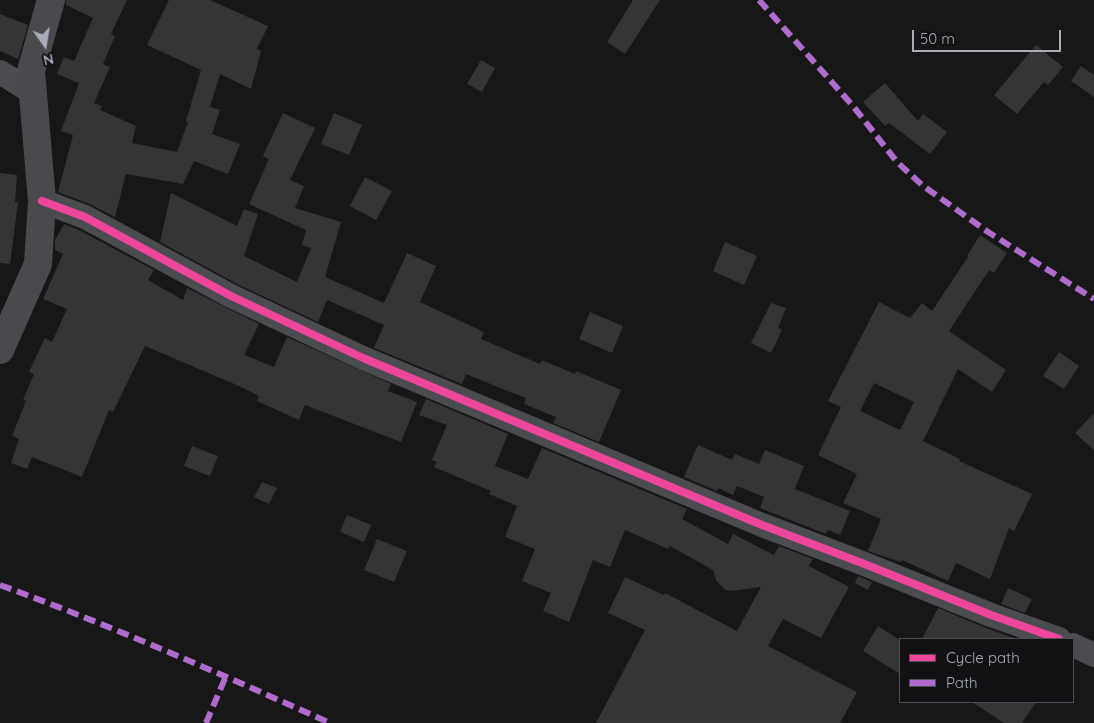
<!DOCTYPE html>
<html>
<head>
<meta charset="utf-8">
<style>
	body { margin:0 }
	#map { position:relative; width:1094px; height:723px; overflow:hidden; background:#171717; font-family:Quicksand,sans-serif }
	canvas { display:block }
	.legend { position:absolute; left:899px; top:638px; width:175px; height:65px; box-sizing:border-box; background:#111113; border:1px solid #4d4f55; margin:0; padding:6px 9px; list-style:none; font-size:15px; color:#a8adb8 }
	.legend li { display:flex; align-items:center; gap:10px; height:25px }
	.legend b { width:25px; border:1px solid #4d4f55 }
	.north { position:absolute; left:20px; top:20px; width:50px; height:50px; -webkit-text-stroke:4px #111113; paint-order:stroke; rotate:167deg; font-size:14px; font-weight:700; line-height:20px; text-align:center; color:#a8adb8 }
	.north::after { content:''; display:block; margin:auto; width:18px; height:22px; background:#a8adb8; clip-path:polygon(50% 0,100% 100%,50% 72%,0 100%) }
	.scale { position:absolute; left:912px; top:30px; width:149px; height:22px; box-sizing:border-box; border:2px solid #a8adb8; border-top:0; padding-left:6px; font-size:15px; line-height:18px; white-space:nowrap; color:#a8adb8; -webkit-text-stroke:4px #111113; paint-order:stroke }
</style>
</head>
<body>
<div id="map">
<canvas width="1094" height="723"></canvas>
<ul class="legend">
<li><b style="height:6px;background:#ed469a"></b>Cycle path</li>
<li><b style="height:6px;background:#b06ccc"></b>Path</li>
</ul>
<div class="north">N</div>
<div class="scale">50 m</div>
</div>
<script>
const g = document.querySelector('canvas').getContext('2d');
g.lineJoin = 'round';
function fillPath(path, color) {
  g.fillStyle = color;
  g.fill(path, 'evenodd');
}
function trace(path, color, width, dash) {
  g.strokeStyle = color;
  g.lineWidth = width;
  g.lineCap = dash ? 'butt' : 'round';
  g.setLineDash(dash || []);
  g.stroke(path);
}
const building = new Path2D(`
	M 66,0 L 127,0 L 111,34 L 115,36 L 103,64 L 110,67 L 94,103 L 102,106 L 100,110 L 136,126 L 132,143 L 177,152 L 188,122 L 186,121 L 201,70 L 147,45 L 169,0 L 210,0 L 268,26 L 257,49 L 261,51 L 251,89 L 220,74 L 210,107 L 220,110 L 212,134 L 240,144 L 228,174 L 194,161 L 183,184 L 126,174 L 115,217 L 90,204 L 58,192 L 73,135 L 61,131 L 79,83 L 57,74 L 64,57 L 74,61 L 93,18 L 66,5 Z
	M 633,0 L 660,0 L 625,54 L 607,42 Z
	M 0,14 L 28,25 L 18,59 L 0,51 Z
	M 1036,45 L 1063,67 L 1048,85 L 1044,82 L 1017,114 L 994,95 Z
	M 481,60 L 495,68 L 482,92 L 467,84 Z
	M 1081,66 L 1094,75 L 1094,97 L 1071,81 Z
	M 885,83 L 918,121 L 923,114 L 947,132 L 930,154 L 889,123 L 885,126 L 863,102 Z
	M 283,113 L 315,128 L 290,180 L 304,186 L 295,208 L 341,222 L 325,277 L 384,303 L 407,253 L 436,266 L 420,302 L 484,332 L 481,339 L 540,364 L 542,360 L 575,374 L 576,371 L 621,390 L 599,442 L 553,423 L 556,417 L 524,404 L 526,398 L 510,392 L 466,374 L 462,384 L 374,348 L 384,325 L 327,300 L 318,322 L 237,284 L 160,242 L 171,193 L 237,226 L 244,209 L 258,214 L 244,256 L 297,282 L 311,248 L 302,245 L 306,230 L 249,204 L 269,159 L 263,156 Z
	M 334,113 L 362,125 L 349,155 L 321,144 Z
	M 0,173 L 17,175 L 15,202 L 18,202 L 10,264 L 0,263 Z
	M 365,177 L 392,191 L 376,220 L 350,206 Z
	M 64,224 L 79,230 L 154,270 L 148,280 L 183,300 L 187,288 L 259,324 L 244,355 L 274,367 L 287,337 L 391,384 L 388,391 L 417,402 L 401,442 L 305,405 L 299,420 L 257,401 L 259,396 L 239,386 L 145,346 L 113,412 L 109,410 L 82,477 L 32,457 L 27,469 L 11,463 L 19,439 L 12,436 L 26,401 L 23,400 L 34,374 L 29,372 L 45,338 L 52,342 L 67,309 L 43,299 L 63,254 L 55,250 L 55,240 Z
	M 980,235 L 1007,253 L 994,273 L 989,270 L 949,331 L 1006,370 L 992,392 L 958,369 L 923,441 L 960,459 L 959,461 L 1032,494 L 1014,531 L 1009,528 L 990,579 L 956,563 L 948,581 L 902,560 L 901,562 L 868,551 L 881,519 L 843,503 L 857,474 L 818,455 L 841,407 L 828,401 L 879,302 L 910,318 L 922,303 L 932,311 L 968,257 L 967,256 ZM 874,383 L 914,402 L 900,430 L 860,411 Z
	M 725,242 L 757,256 L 744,285 L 713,271 Z
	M 771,303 L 786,308 L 778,328 L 782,330 L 771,353 L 751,343 Z
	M 590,312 L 623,326 L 612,353 L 579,339 Z
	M 1059,352 L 1079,366 L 1064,389 L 1043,376 Z
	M 426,399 L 508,434 L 495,466 L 528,479 L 542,448 L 687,509 L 682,519 L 728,544 L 733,534 L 774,555 L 779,546 L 813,559 L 809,566 L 849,587 L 821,638 L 783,619 L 768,646 L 857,692 L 840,723 L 596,723 L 645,630 L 608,613 L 625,577 L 664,595 L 665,593 L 737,631 L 761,587 L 731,591 L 725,590 L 716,580 L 713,570 L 670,546 L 668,549 L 625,530 L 610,567 L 593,560 L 569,622 L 543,611 L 551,593 L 522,581 L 535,549 L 505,537 L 517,506 L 489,494 L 491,491 L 434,467 L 437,462 L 432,460 L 447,425 L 419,415 Z
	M 1094,413 L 1094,450 L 1075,433 Z
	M 698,445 L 732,460 L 735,454 L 759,464 L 765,450 L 804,466 L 795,489 L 850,511 L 840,535 L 828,530 L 826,534 L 760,508 L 764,497 L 737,486 L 733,495 L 718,488 L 717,491 L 684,477 Z
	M 192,446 L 218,456 L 210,476 L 184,466 Z
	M 262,482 L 277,488 L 269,504 L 254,497 Z
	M 347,515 L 371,525 L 364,542 L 340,532 Z
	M 377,539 L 407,551 L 394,582 L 364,570 Z
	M 858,576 L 872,582 L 868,590 L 855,583 Z
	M 1008,588 L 1032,599 L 1025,613 L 1001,604 Z
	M 938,608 L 986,628 L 1014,638 L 1013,639 L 922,639 Z
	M 878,626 L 900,640 L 900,674 L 863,651 Z
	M 972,702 L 1036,702 L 1022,723 L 1004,723 Z`);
const street = new Path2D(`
	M 0,72 L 32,92
	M 42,201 L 85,217 L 231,296 L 363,358 L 762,525 L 862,563 L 991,615 L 1059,639
	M 1073,645 L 1094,655`);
const secondary = new Path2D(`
	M 0,350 L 38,264 L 42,201 L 31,71 L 51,0`);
const quiet = new Path2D(`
	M 759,0 L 853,106 L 897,162 L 922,185 L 988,232 L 1094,299
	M 0,585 C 112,626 221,674 330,723
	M 206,723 L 226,676`);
const cycleway = new Path2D(`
	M 42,201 L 85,217 L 231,296 L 363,358 L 762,525 L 862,563 L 991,615 L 1059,639`);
fillPath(building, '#353536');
trace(street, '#4b4c50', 24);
trace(secondary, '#4a4a4e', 28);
trace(quiet, '#b06ccc', 6, [12, 6]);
trace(cycleway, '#ed469a', 8);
</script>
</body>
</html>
